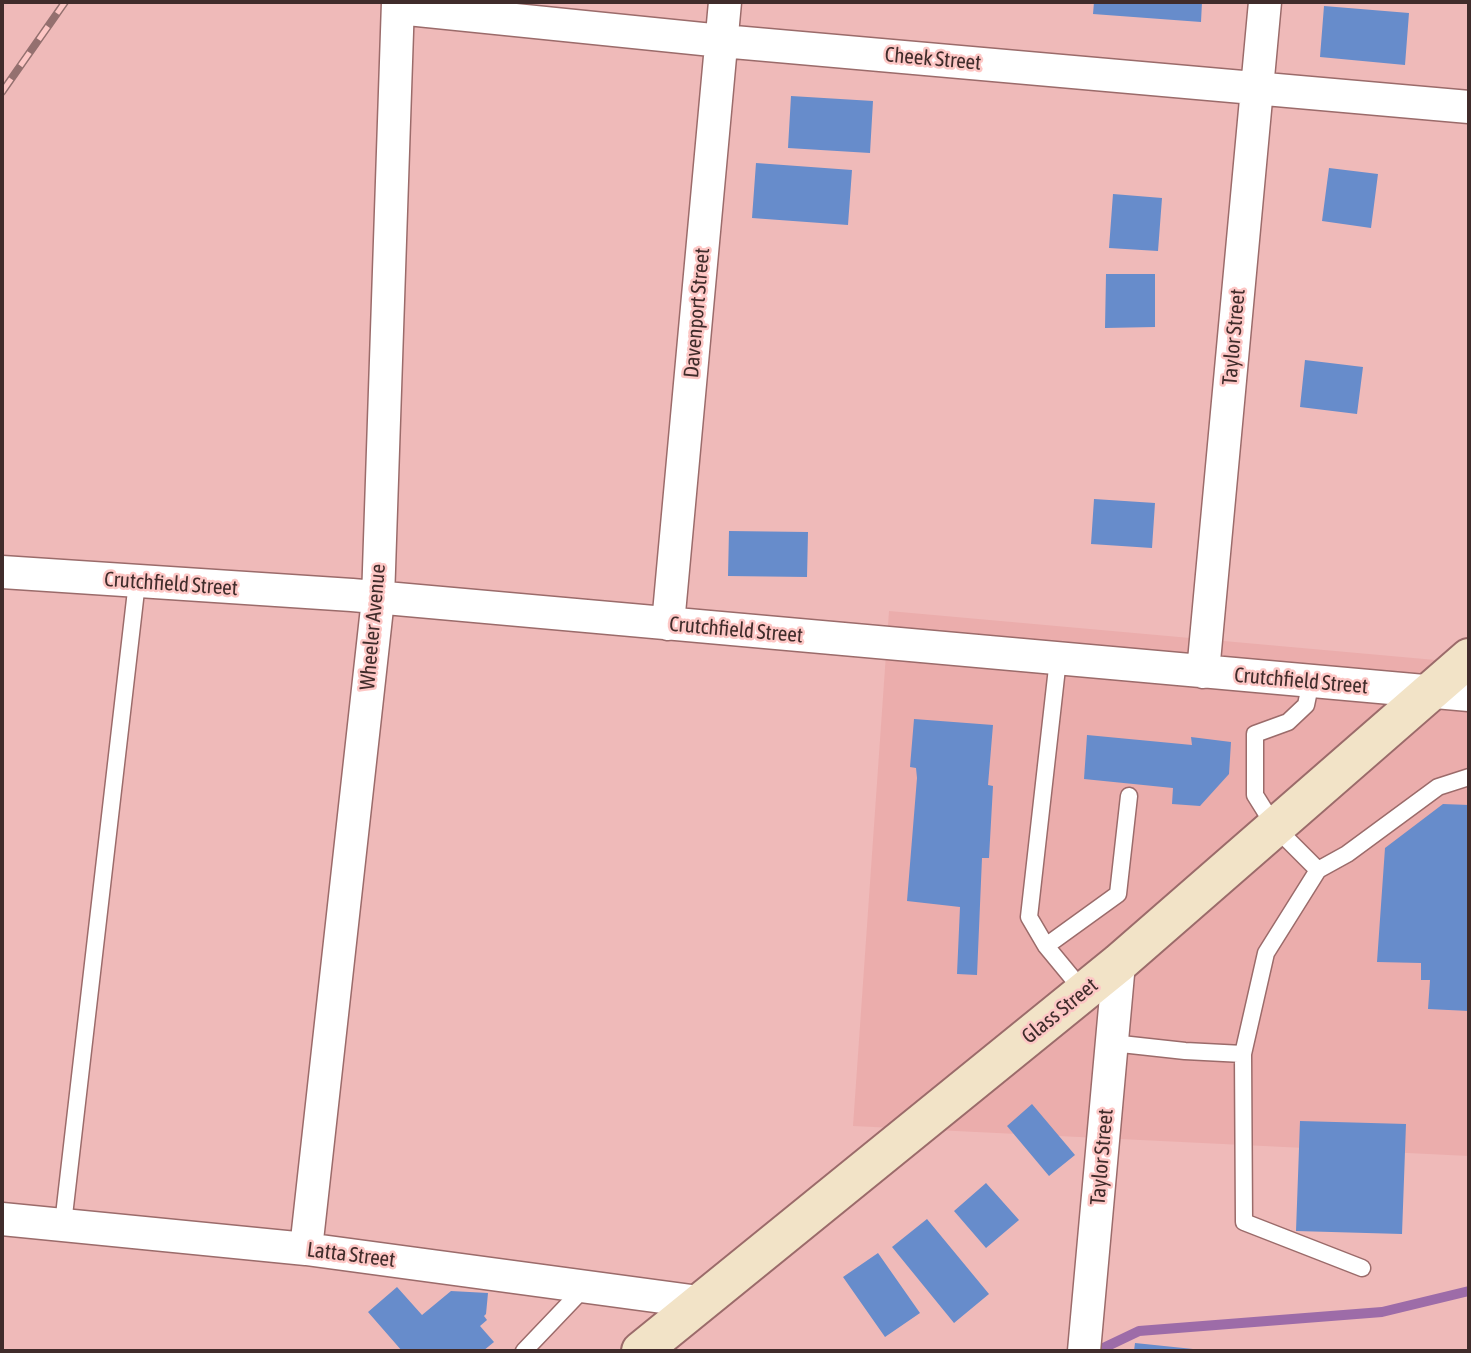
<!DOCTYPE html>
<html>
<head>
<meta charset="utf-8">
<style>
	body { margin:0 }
	#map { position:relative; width:1471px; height:1353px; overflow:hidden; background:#efbab9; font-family:"Asap Condensed",sans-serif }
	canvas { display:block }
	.frame { position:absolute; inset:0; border:4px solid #402c2b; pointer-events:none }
</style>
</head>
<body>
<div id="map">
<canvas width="1471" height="1353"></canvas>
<div class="frame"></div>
</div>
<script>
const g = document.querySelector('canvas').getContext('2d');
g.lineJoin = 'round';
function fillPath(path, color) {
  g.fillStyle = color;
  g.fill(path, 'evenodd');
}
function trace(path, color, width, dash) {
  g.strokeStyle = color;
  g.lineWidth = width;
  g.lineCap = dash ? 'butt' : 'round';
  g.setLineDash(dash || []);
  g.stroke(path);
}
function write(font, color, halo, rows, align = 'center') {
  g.font = font + ' "Asap Condensed",sans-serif';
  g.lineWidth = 5;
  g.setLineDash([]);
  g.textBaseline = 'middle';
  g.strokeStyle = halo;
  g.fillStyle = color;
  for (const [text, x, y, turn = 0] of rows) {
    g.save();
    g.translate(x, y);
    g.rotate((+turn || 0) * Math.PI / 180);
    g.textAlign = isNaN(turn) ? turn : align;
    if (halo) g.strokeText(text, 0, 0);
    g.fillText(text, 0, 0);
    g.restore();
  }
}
const built = new Path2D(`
	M 889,611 L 1469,663 L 1469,1156 L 853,1126 Z`);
const stream = new Path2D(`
	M 1097,1351 L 1139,1331 L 1382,1312 L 1469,1291`);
const building = new Path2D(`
	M 1094,2 L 1202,2 L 1201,22 L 1093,14 Z
	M 1324,6 L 1409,13 L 1405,65 L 1320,57 Z
	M 791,96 L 873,101 L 870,153 L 788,148 Z
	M 756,163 L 852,170 L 848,225 L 752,218 Z
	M 1329,168 L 1378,174 L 1371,228 L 1322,221 Z
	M 1113,194 L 1162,198 L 1158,251 L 1109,248 Z
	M 1106,274 L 1155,274 L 1155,327 L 1105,328 Z
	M 1305,360 L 1363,367 L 1357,414 L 1300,407 Z
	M 1094,499 L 1155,503 L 1152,548 L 1091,544 Z
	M 729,531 L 808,532 L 807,577 L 728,576 Z
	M 914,719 L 993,725 L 988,785 L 993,786 L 989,858 L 982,858 L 977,975 L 957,974 L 960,907 L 907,901 L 917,778 L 916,768 L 910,767 Z
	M 1087,735 L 1192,745 L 1191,737 L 1231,742 L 1229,774 L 1200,806 L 1172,804 L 1173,788 L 1084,779 Z
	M 1443,804 L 1469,805 L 1469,1011 L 1428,1009 L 1430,980 L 1421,980 L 1421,963 L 1377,962 L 1385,848 Z
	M 1032,1104 L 1075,1155 L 1049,1176 L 1007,1126 Z
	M 1300,1121 L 1406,1124 L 1402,1234 L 1296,1231 Z
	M 986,1183 L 1019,1220 L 986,1248 L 954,1211 Z
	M 927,1219 L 989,1294 L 954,1323 L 892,1247 Z
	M 878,1253 L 920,1313 L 885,1337 L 843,1277 Z
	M 397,1287 L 422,1315 L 451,1291 L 488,1293 L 486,1314 L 484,1316 L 487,1320 L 480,1326 L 494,1342 L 483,1351 L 402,1351 L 368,1312 Z
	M 1135,1343 L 1193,1349 L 1192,1351 L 1134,1351 Z`);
const service = new Path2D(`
	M 1058,659 L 1029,917 L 1046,946 L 1084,992
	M 1311,681 L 1306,705 L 1288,722 L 1255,734 L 1255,795 L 1275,827 L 1318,870
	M 1046,946 L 1118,894 L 1129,796
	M 1112,1043 L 1185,1051 L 1243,1054 L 1266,953 L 1318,870 L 1347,854 L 1438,787 L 1469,777
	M 1243,1054 L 1244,1222 L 1362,1268
	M 63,1224 L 137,582
	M 524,1351 L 585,1287`);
const minor = new Path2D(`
	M 398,8 L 722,41 L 1469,107
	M 2,572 L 352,595 L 1469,695
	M 668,624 L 725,2
	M 1203,672 L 1265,2
	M 2,1219 L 306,1249 L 699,1302
	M 306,1249 L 378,599 L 398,2
	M 1084,1351 L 1119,963`);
const secondary = new Path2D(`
	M 641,1351 L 1119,963 L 1469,658`);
const rail = new Path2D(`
	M 2,92 L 65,2`);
const streetNames = [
	["Cheek Street",933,59,5],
	["Davenport Street",697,313,-85],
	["Taylor Street",1234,337,-85],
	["Crutchfield Street",171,584,4],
	["Wheeler Avenue",373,627,-85],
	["Crutchfield Street",736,630,5],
	["Crutchfield Street",1301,681,5],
	["Glass Street",1060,1011,-39],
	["Taylor Street",1102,1157,-85],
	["Latta Street",351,1255,7]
];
fillPath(built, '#ebadac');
trace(stream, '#9d6ca8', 10);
fillPath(building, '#678ccb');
trace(service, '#9b6b6a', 19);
trace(minor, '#9b6b6a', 35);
trace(secondary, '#9b6b6a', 42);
trace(service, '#fff', 16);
trace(minor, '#fff', 32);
trace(secondary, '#f2e3c7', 38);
trace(rail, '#94706f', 8);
trace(rail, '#fdc7c5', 5, [16]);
write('21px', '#402c2b', '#fdc7c5', streetNames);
</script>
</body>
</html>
